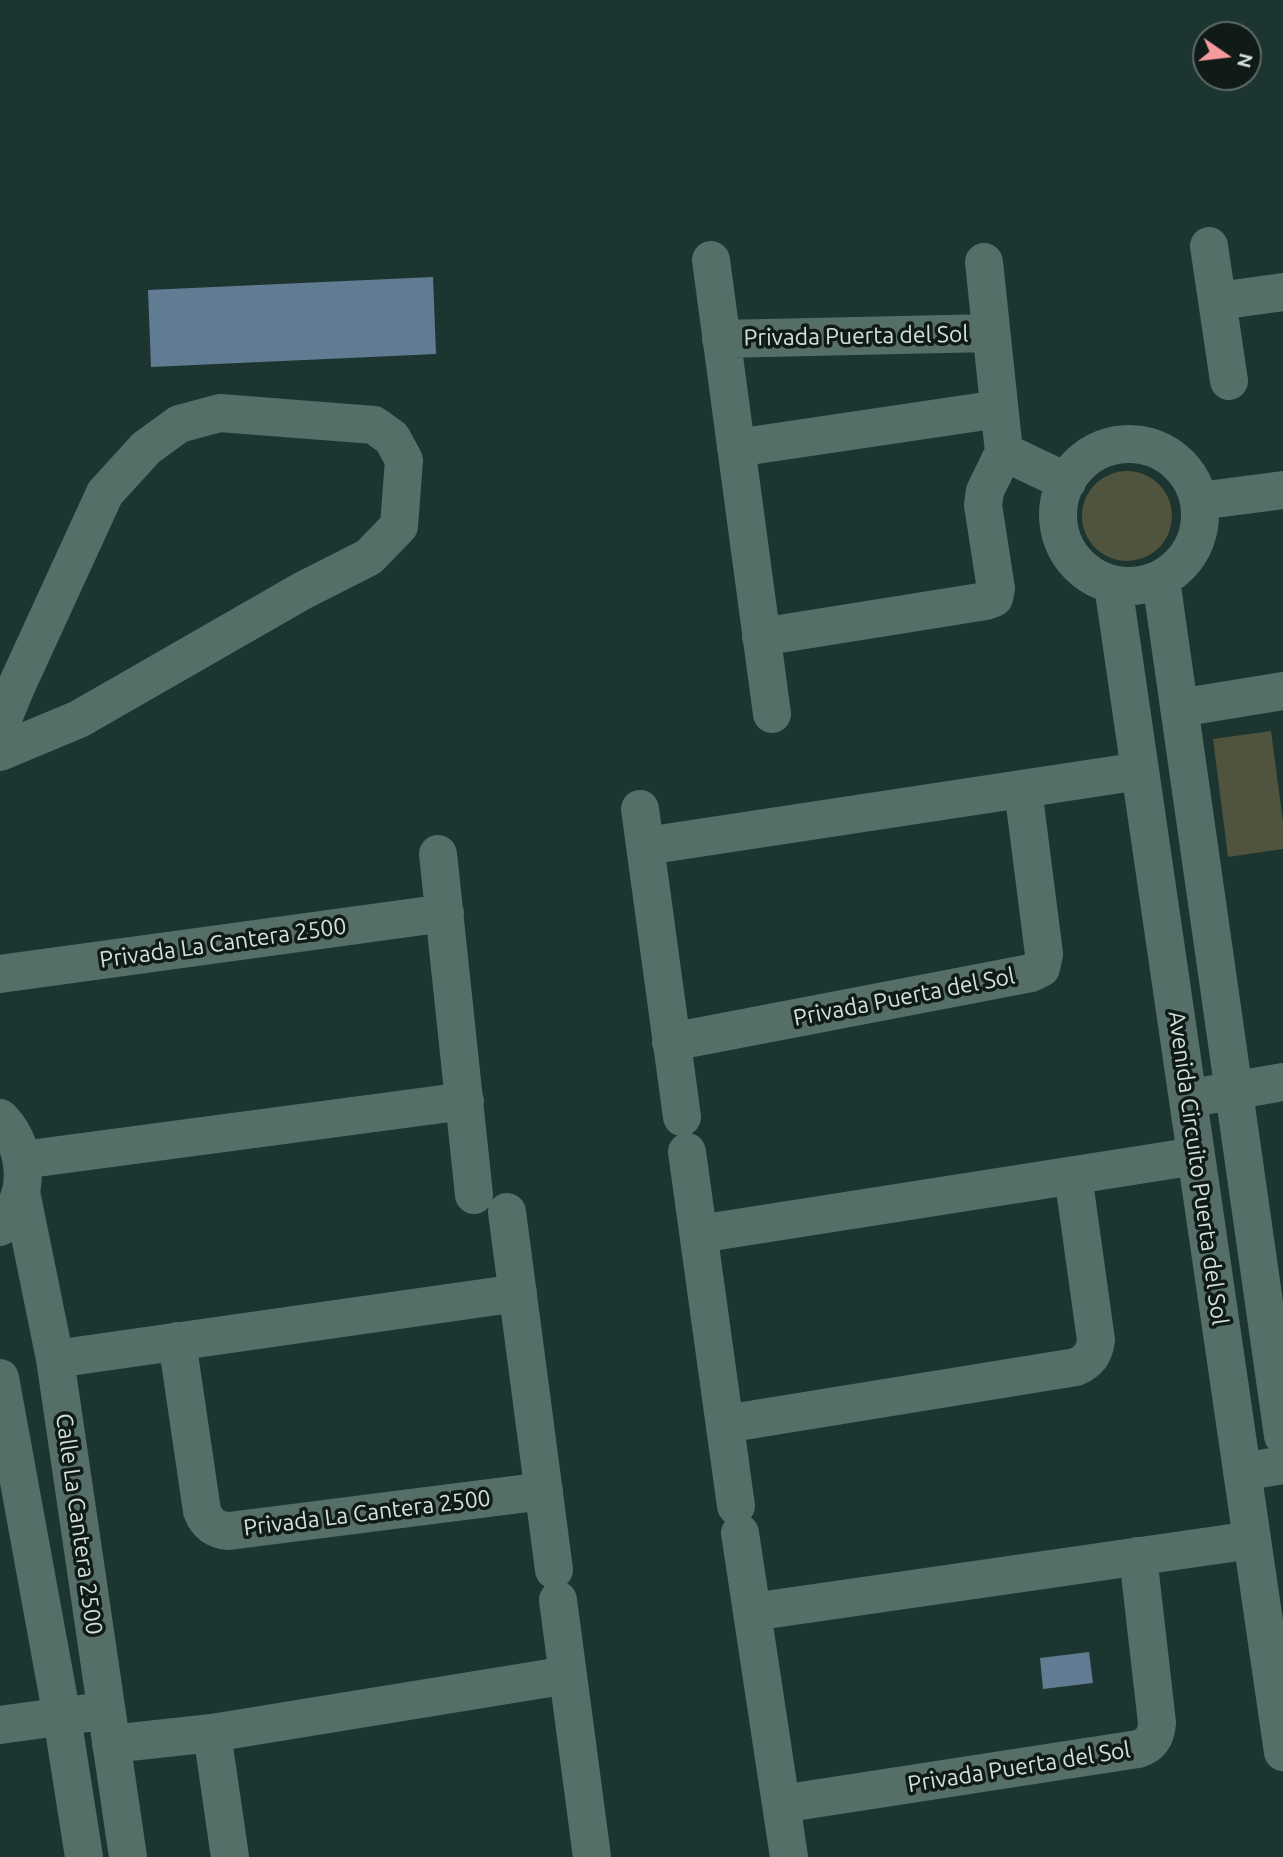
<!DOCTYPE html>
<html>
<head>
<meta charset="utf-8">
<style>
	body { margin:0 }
	#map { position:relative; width:1283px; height:1857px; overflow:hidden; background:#1d3530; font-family:Ubuntu,sans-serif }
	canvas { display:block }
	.north { position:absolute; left:1192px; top:21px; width:70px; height:70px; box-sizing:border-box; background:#101b18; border:2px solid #5e6a67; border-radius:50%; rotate:104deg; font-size:19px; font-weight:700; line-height:28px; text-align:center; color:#d3e1dd }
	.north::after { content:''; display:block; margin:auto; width:24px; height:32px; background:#f59b9d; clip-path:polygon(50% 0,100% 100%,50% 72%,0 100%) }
</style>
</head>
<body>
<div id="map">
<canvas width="1283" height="1857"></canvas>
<div class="north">N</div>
</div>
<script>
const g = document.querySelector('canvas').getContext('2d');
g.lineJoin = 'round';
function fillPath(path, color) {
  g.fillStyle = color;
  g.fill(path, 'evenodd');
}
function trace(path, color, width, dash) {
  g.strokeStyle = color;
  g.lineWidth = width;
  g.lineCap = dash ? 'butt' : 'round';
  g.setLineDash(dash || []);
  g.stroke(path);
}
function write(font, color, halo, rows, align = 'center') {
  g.font = font + ' Ubuntu,sans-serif';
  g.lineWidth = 7;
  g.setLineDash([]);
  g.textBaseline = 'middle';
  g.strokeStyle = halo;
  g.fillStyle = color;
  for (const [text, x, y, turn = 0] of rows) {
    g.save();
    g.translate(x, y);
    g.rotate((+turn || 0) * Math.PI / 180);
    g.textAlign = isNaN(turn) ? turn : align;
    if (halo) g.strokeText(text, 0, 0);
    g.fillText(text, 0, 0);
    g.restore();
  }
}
const green = new Path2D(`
	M1082 516a45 45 0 1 1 90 0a45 45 0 1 1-90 0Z
	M 1271,731 L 1283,822 L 1283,849 L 1228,857 L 1213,739 Z`);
const water = new Path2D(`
	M 433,277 L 436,354 L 151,367 L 148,290 Z
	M 1089,1652 L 1093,1683 L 1043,1689 L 1040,1658 Z`);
const minor = new Path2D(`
	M 1209,246 L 1229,381
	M 711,260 L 772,714
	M 1218,301 L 1283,292
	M 721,339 L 991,333
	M1058 515a71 71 0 1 1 142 0a71 71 0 1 1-142 0Z
	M 736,448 L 999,409
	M 1004,452 L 1067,482
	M 1199,501 L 1283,490
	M 1161,580 L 1283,1436
	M 1113,585 L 1283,1752
	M 761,637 L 986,601 L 994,598 L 996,589 L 983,505 L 985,491 L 1004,452 L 984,262
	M 1179,708 L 1283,691
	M 0,726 L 16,687 L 105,493 L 146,448 L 179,424 L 220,413 L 374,425 L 392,438 L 404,460 L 399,526 L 369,557 L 302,591 L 79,719 L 0,752
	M 640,809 L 682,1117
	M 646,846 L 1140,771
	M 438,854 L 474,1195
	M 0,974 L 445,913
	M 671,1042 L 1031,973 L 1041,968 L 1044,954 L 1023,789
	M 1209,1095 L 1283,1082
	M 0,1118 C 24,1142 31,1185 11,1214 C 8,1219 3,1223 0,1227
	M 687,1152 L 736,1506
	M 22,1160 L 465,1101
	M 21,1192 L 55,1359 L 128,1857
	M 507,1212 L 554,1570
	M 699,1234 L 1196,1156
	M 177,1341 L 202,1511 C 207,1524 215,1530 229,1531 L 544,1491
	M 55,1359 L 518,1293
	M 0,1378 L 62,1717 L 84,1857
	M 725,1424 L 1076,1367 C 1089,1361 1094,1354 1096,1340 L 1073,1175
	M 1242,1472 L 1283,1465
	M 740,1533 L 789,1857
	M 558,1600 L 592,1857
	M 752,1612 L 1252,1540
	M 0,1725 L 88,1713
	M 212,1733 L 230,1857
	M 111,1744 L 212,1733 L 568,1675
	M 781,1804 L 1138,1749 C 1151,1745 1156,1737 1157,1723 L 1138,1556`);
const streetNames = [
	["Privada Puerta del Sol",856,336,-1],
	["Privada La Cantera 2500",223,943,-8],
	["Privada Puerta del Sol",904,997,-11],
	["Avenida Circuito Puerta del Sol",1198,1168,82],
	["Privada La Cantera 2500",367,1513,-7],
	["Calle La Cantera 2500",79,1524,82],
	["Privada Puerta del Sol",1019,1767,-9]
];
fillPath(green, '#50533d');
fillPath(water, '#617c92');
trace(minor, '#556e68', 38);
write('23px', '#d3e1dd', '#101b18', streetNames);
</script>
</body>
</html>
